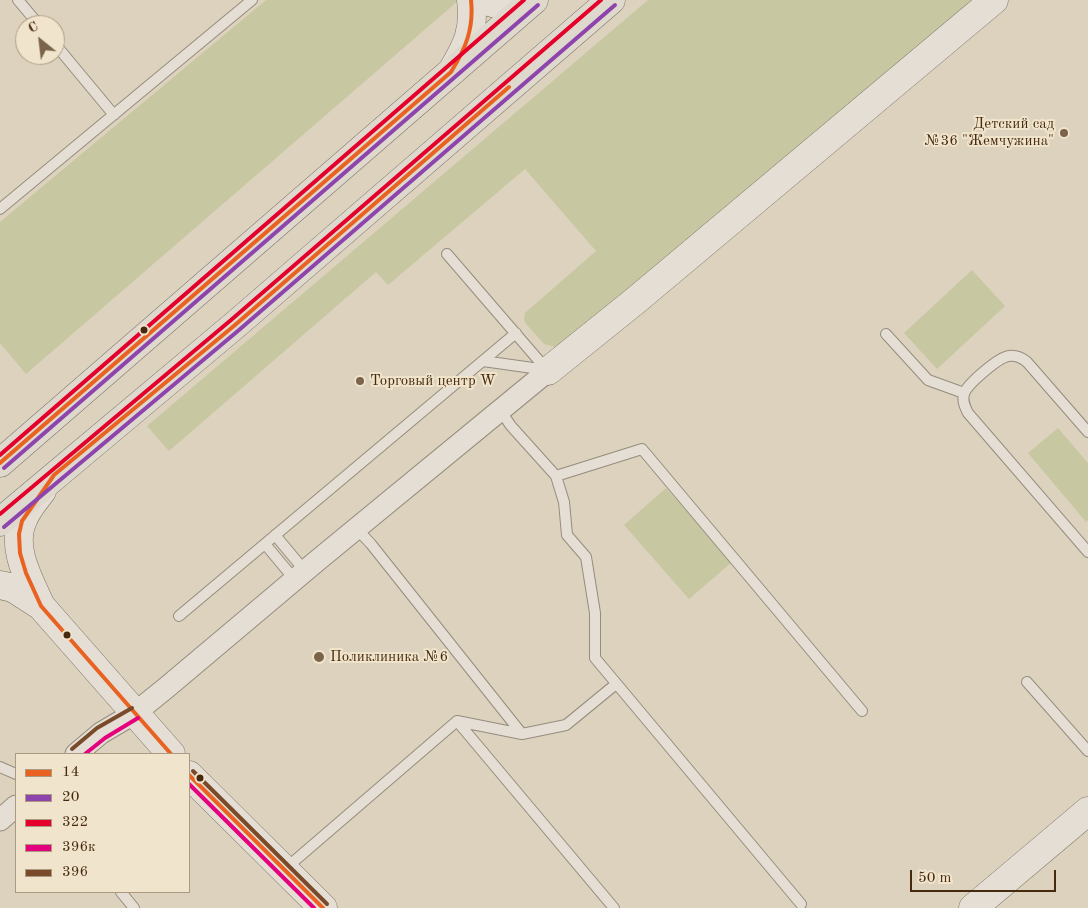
<!DOCTYPE html>
<html>
<head>
<meta charset="utf-8">
<style>
	body { margin:0 }
	#map { position:relative; width:1088px; height:908px; overflow:hidden; background:#dcd2be; font-family:"Old Standard TT",serif }
	canvas { display:block }
	.legend { position:absolute; left:15px; top:753px; width:175px; height:140px; box-sizing:border-box; background:#f1e4cc; border:1px solid #ac9a80; margin:0; padding:6px 9px; list-style:none; font-size:15px; color:#452a0d }
	.legend li { display:flex; align-items:center; gap:10px; height:25px }
	.legend b { width:25px; border:1px solid #ac9a80 }
	.north { position:absolute; left:15px; top:15px; width:50px; height:50px; box-sizing:border-box; background:#f1e4cc; border:1px solid #ac9a80; border-radius:50%; rotate:331deg; font-size:14px; font-weight:700; line-height:20px; text-align:center; color:#452a0d }
	.north::after { content:''; display:block; margin:auto; width:18px; height:22px; background:#7a654b; clip-path:polygon(50% 0,100% 100%,50% 72%,0 100%) }
	.scale { position:absolute; left:910px; top:870px; width:146px; height:22px; box-sizing:border-box; border:2px solid #452a0d; border-top:0; padding-left:6px; font-size:15px; line-height:18px; white-space:nowrap; color:#452a0d; -webkit-text-stroke:4px #f1e4cc; paint-order:stroke }
</style>
</head>
<body>
<div id="map">
<canvas width="1088" height="908"></canvas>
<ul class="legend">
<li><b style="height:6px;background:#e96221"></b>14</li>
<li><b style="height:6px;background:#8e44ad"></b>20</li>
<li><b style="height:6px;background:#e4002b"></b>322</li>
<li><b style="height:6px;background:#e5007d"></b>396к</li>
<li><b style="height:6px;background:#7a4b2a"></b>396</li>
</ul>
<div class="north">С</div>
<div class="scale">50 m</div>
</div>
<script>
const g = document.querySelector('canvas').getContext('2d');
g.lineJoin = 'round';
function fillPath(path, color) {
  g.fillStyle = color;
  g.fill(path, 'evenodd');
}
function trace(path, color, width, dash) {
  g.strokeStyle = color;
  g.lineWidth = width;
  g.lineCap = dash ? 'butt' : 'round';
  g.setLineDash(dash || []);
  g.stroke(path);
}
function write(font, color, halo, rows, align = 'center') {
  g.font = font + ' "Old Standard TT",serif';
  g.lineWidth = 4;
  g.setLineDash([]);
  g.textBaseline = 'middle';
  g.strokeStyle = halo;
  g.fillStyle = color;
  for (const [text, x, y, turn = 0] of rows) {
    g.save();
    g.translate(x, y);
    g.rotate((+turn || 0) * Math.PI / 180);
    g.textAlign = isNaN(turn) ? turn : align;
    if (halo) g.strokeText(text, 0, 0);
    g.fillText(text, 0, 0);
    g.restore();
  }
}
const green = new Path2D(`
	M 266,0 L 459,0 L 26,374 L 0,343 L 0,222 Z
	M 648,0 L 972,0 L 566,343 L 555,347 L 544,344 L 526,324 L 524,320 L 525,313 L 596,251 L 525,169 L 388,285 L 376,272 L 169,451 L 147,426 Z
	M 972,270 L 1005,306 L 937,369 L 904,333 Z
	M 1058,428 L 1088,463 L 1088,520 L 1086,522 L 1028,453 Z
	M 666,488 L 732,562 L 689,599 L 624,525 Z`);
const lane = new Path2D(`
	M 18,0 L 39,25
	M 55,44 L 114,115
	M 0,209 L 252,0
	M 447,254 L 547,370
	M 886,334 L 928,380 L 964,393
	M 483,361 L 547,370
	M 500,410 L 511,426 L 556,476 L 564,502 L 567,535 L 586,557 L 595,613 L 595,658 L 801,904
	M 1088,432 L 1027,362 C 1022,358 1017,355 1009,356 C 999,357 967,384 964,394 C 962,401 965,407 968,413 L 1088,552
	M 556,476 L 642,449 L 862,711
	M 357,529 L 371,544 L 522,734
	M 275,535 L 305,571
	M 265,544 L 295,580
	M 179,616 L 516,333
	M 1027,682 L 1088,751
	M 457,721 L 522,734 L 566,725 L 616,684
	M 0,767 L 16,774
	M 285,869 L 457,721 L 614,908
	M 121,892 L 134,908`);
const street = new Path2D(`
	M 76,754 L 101,733 L 135,713 L 166,688 L 318,560 L 548,371
	M 0,820 L 16,806`);
const secondary = new Path2D(`
	M 485,0 C 498,7 514,5 527,0
	M 452,71 C 467,46 475,30 471,0
	M 548,371 L 635,301 L 994,0
	M 0,585 L 13,588 L 41,606 L 171,754
	M 41,606 C 30,581 10,548 23,520 C 27,509 35,500 42,491
	M 189,775 L 323,908
	M 973,908 L 1088,811`);
const highway = new Path2D(`
	M 0,463 L 534,0
	M 0,522 L 235,325 L 611,0`);
const bus1 = new Path2D(`
	M 0,463 L 451,72 C 466,48 474,28 471,0
	M 171,754 L 41,606 L 26,573 L 20,553 L 19,534 L 22,521 L 54,475 L 235,325 L 509,87
	M 189,775 L 323,908`);
const bus2 = new Path2D(`
	M 4,468 L 538,5
	M 4,527 L 239,330 L 615,5`);
const bus3 = new Path2D(`
	M 0,455 L 524,0
	M 0,514 L 231,320 L 601,0`);
const bus4 = new Path2D(`
	M 85,754 L 105,738 L 138,718
	M 189,784 L 314,908`);
const bus5 = new Path2D(`
	M 72,749 L 97,728 L 132,708
	M 193,771 L 327,904`);
const markers = [
	[1064,133,5,"#7a654b"],
	[144,330,4.5,"#452a0d"],
	[360,381,5,"#7a654b"],
	[67,635,4.5,"#452a0d"],
	[319,657,6,"#7a654b"],
	[200,778,4.5,"#452a0d"]
];
const poiNames = [
	["Детский сад",1054,124,"right"],
	["№36 \"Жемчужина\"",1054,141,"right"],
	["Торговый центр W",370,381],
	["Поликлиника №6",330,657]
];
fillPath(green, '#c7c7a2');
trace(lane, '#968c7d', 12);
trace(street, '#968c7d', 23);
trace(secondary, '#7f7567', 29);
trace(highway, '#7f7567', 29);
trace(lane, '#e4ded4', 10);
trace(street, '#e4ded4', 21);
trace(secondary, '#e4ded4', 28);
trace(highway, '#dfd9cd', 28);
trace(bus1, '#e96221', 4);
trace(bus2, '#8e44ad', 4);
trace(bus3, '#e4002b', 4);
trace(bus4, '#e5007d', 4);
trace(bus5, '#7a4b2a', 4);
for (const [x, y, r, color] of markers) {
  const dot = new Path2D();
  dot.arc(x, y, r, 0, 2 * Math.PI);
  g.fillStyle = color;
  g.fill(dot);
  trace(dot, '#f1e4cc', 2);
}
write('15px', '#452a0d', '#f1e4cc', poiNames, 'left');
</script>
</body>
</html>
